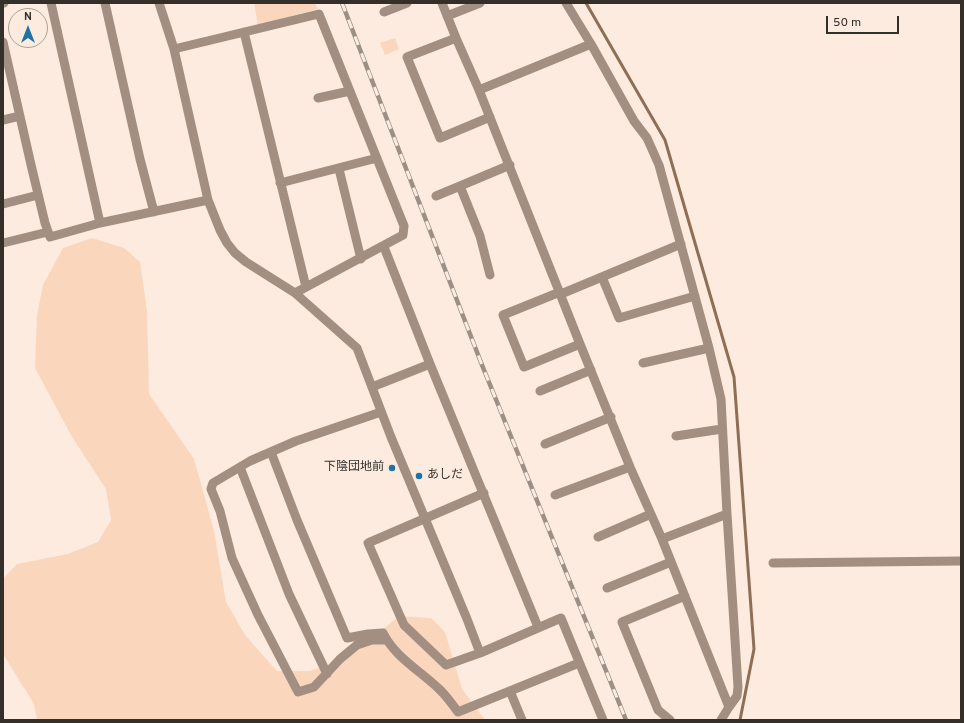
<!DOCTYPE html>
<html>
<head>
<meta charset="utf-8">
<style>
	body { margin:0 }
	#map { position:relative; width:964px; height:723px; overflow:hidden; background:#fcebde; font-family:Overpass,sans-serif }
	canvas { display:block }
	.frame { position:absolute; inset:0; border:4px solid #352f2a; pointer-events:none }
	.north { position:absolute; left:8px; top:8px; width:40px; height:40px; box-sizing:border-box; background:#fcebde; border:1px solid #aca096; border-radius:50%; rotate:0deg; font-size:11px; font-weight:700; line-height:16px; text-align:center; color:#352f2a }
	.north::after { content:''; display:block; margin:auto; width:14px; height:18px; background:#1d74a3; clip-path:polygon(50% 0,100% 100%,50% 72%,0 100%) }
	.scale { position:absolute; left:826px; top:16px; width:73px; height:18px; box-sizing:border-box; border:2px solid #352f2a; border-top:0; padding-left:5px; font-size:12px; line-height:14px; white-space:nowrap; color:#352f2a; -webkit-text-stroke:3px #fcebde; paint-order:stroke }
</style>
</head>
<body>
<div id="map">
<canvas width="964" height="723"></canvas>
<div class="frame"></div>
<div class="north">N</div>
<div class="scale">50 m</div>
</div>
<script>
const g = document.querySelector('canvas').getContext('2d');
g.lineJoin = 'round';
function fillPath(path, color) {
  g.fillStyle = color;
  g.fill(path, 'evenodd');
}
function trace(path, color, width, dash) {
  g.strokeStyle = color;
  g.lineWidth = width;
  g.lineCap = dash ? 'butt' : 'round';
  g.setLineDash(dash || []);
  g.stroke(path);
}
function write(font, color, halo, rows, align = 'center') {
  g.font = font + ' Overpass,"Noto Sans JP",sans-serif';
  g.lineWidth = 4;
  g.setLineDash([]);
  g.textBaseline = 'middle';
  g.strokeStyle = halo;
  g.fillStyle = color;
  for (const [text, x, y, turn = 0] of rows) {
    g.save();
    g.translate(x, y);
    g.rotate((+turn || 0) * Math.PI / 180);
    g.textAlign = isNaN(turn) ? turn : align;
    if (halo) g.strokeText(text, 0, 0);
    g.fillText(text, 0, 0);
    g.restore();
  }
}
const green = new Path2D(`
	M 254,3 L 315,3 L 318,9 L 258,25 Z
	M 395,38 L 399,49 L 385,55 L 380,43 Z
	M 92,238 L 124,248 L 140,262 L 147,311 L 149,394 L 194,459 L 214,531 L 226,602 L 245,635 L 277,671 L 310,671 L 346,659 L 399,616 L 431,618 L 445,632 L 462,689 L 485,720 L 37,720 L 34,704 L 3,654 L 3,579 L 17,564 L 68,554 L 98,542 L 111,520 L 106,489 L 72,437 L 35,368 L 37,315 L 43,285 L 63,248 Z`);
const stream = new Path2D(`
	M 586,3 L 665,140 L 734,377 L 754,649 L 740,720`);
const minor = new Path2D(`
	M 3,3 L 4,3
	M 51,3 L 100,223
	M 105,3 L 140,159 L 154,212
	M 159,3 L 174,49 L 208,200 L 220,230 L 227,243 L 235,253 L 246,262 L 295,293 L 357,348 L 391,437 L 467,619 L 480,653 L 561,618 L 603,720
	M 442,3 L 456,38 L 479,90 L 580,344 L 630,467 L 662,539 L 729,707 L 721,720
	M 566,3 L 591,44 L 634,121 L 647,138 L 659,165 L 709,348 L 721,399 L 727,514
	M 384,12 L 407,3
	M 447,16 L 480,3
	M 244,32 L 306,287
	M 456,38 L 407,57 L 440,138 L 490,117
	M 3,42 L 32,169 L 45,223 L 50,237 L 100,223 L 208,200
	M 174,49 L 319,14 L 404,226 L 403,235 L 295,293
	M 479,90 L 591,44
	M 318,98 L 350,91
	M 3,120 L 20,116
	M 339,169 L 361,259
	M 280,183 L 377,158
	M 436,196 L 460,186
	M 3,204 L 38,195
	M 3,243 L 48,232
	M 384,247 L 430,364 L 538,627
	M 490,275 L 480,236 L 460,186 L 510,165
	M 602,277 L 619,318 L 695,296
	M 560,292 L 503,315 L 524,367 L 580,344
	M 561,294 L 681,244
	M 643,363 L 709,348
	M 372,387 L 430,364
	M 540,391 L 591,370
	M 381,412 L 296,441 L 250,461 L 213,483 L 211,489 L 220,511 L 232,558 L 258,615 L 298,692 L 314,687 L 340,659 L 357,645 L 372,640 L 387,640
	M 676,436 L 722,429
	M 545,444 L 611,417
	M 271,452 L 297,520 L 347,638 L 368,634 L 383,633 C 395,657 419,670 438,688 C 446,695 452,704 458,712 L 579,663
	M 240,467 L 289,594 L 327,674
	M 555,495 L 630,467
	M 598,537 L 651,514
	M 662,539 L 727,514 L 738,687 L 737,696 L 729,707
	M 773,563 L 961,561
	M 607,588 L 671,562
	M 480,653 L 446,665 L 404,625 L 368,543 L 484,493
	M 510,691 L 522,720
	M 670,720 L 658,710 L 622,622 L 685,596`);
const rail = new Path2D(`
	M 342,3 L 482,365 L 626,720`);
const markers = [
	[392,468,4,"#1d74a3"],
	[419,476,4,"#1d74a3"]
];
const poiNames = [
	["下陰団地前",384,468],
	["あしだ",427,476,"left"]
];
fillPath(green, '#fad7bc');
trace(stream, '#8e6e55', 3);
trace(minor, '#a38f81', 9);
trace(rail, '#9b8f86', 4.5);
trace(rail, '#fcebde', 3, [9]);
for (const [x, y, r, color] of markers) {
  const dot = new Path2D();
  dot.arc(x, y, r, 0, 2 * Math.PI);
  g.fillStyle = color;
  g.fill(dot);
  trace(dot, '#fcebde', 1.5);
}
write('12px', '#352f2a', '#fcebde', poiNames, 'right');
</script>
</body>
</html>
